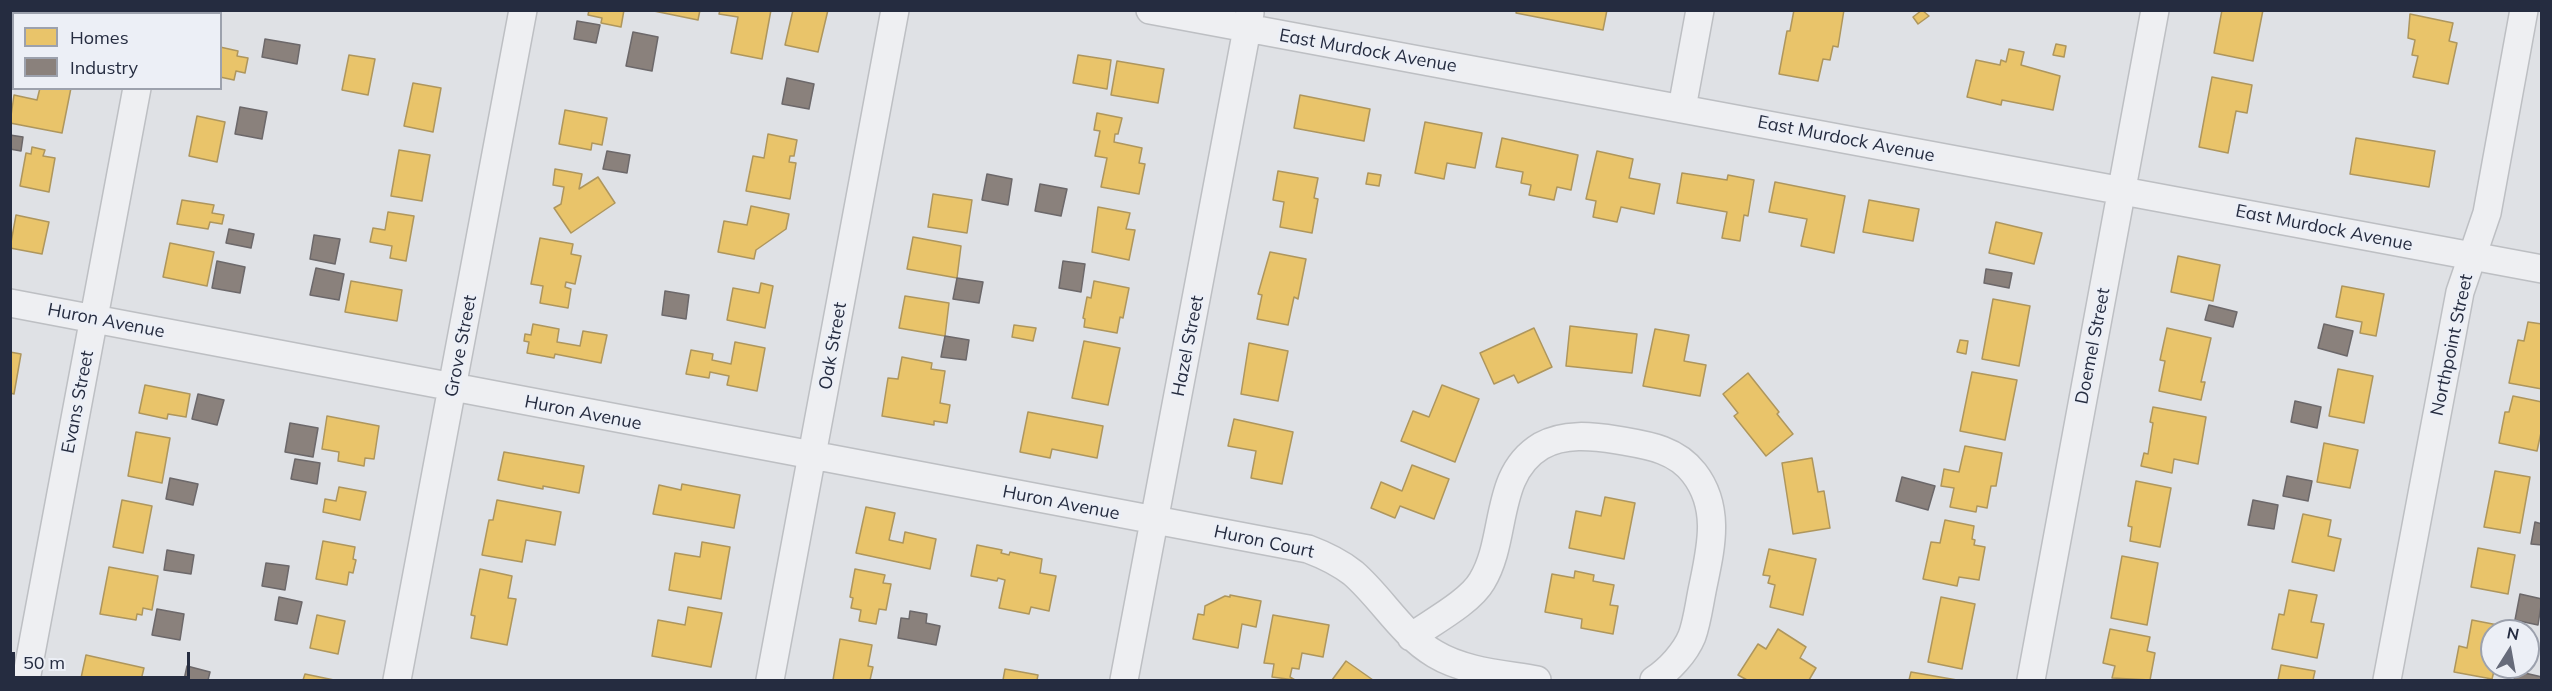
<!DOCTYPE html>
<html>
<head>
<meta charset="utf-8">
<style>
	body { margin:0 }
	#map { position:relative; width:2552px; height:691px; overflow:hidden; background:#dfe1e5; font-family:Mulish,sans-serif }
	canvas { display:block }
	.frame { position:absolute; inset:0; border:12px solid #252c40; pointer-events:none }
	.legend { position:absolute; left:12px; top:12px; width:210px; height:78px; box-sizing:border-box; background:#eceff6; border:2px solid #9ca1ad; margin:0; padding:8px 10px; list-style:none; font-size:18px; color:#252c40 }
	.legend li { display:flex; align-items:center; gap:12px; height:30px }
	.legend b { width:30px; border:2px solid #9ca1ad }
	.north { position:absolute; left:2480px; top:619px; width:60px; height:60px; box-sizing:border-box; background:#eceff6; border:2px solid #9ca1ad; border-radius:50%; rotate:11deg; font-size:16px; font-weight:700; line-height:24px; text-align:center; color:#252c40 }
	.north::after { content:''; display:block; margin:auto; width:21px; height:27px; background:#666b7a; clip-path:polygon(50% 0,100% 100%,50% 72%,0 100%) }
	.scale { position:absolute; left:12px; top:652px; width:178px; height:27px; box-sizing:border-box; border:3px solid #252c40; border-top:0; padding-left:8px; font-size:18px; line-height:21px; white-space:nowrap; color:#252c40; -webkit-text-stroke:4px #eceff6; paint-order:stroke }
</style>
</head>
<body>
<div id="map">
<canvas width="2552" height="691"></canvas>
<div class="frame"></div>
<ul class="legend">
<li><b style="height:16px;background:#e9c46a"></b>Homes</li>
<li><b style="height:16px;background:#8a817c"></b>Industry</li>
</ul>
<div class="north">N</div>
<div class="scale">50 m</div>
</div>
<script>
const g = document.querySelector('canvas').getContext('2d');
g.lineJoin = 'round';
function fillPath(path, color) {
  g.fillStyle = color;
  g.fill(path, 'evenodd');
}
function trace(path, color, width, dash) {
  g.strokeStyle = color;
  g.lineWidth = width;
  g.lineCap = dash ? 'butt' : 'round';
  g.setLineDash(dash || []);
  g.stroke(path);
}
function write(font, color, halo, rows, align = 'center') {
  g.font = font + ' Mulish,sans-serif';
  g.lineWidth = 6;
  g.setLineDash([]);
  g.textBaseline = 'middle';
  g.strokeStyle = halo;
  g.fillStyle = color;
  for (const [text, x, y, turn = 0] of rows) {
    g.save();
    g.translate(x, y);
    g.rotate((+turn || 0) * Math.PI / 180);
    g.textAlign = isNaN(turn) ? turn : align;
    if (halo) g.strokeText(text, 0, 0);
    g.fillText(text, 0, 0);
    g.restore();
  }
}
const homes = new Path2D(`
	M 589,10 L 624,10 L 621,27 L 601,23 L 602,18 L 588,15 Z
	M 649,10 L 700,10 L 698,20 Z
	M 720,10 L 771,10 L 762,59 L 731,53 L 738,17 L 719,14 Z
	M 793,10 L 828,10 L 818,52 L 785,45 Z
	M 1517,10 L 1607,10 L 1603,30 L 1516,13 Z
	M 1794,10 L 1844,10 L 1838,47 L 1833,46 L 1830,60 L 1823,59 L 1818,81 L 1779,74 L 1787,31 L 1790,31 Z
	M 1922,10 L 1929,16 L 1918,24 L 1913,17 Z
	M 2222,10 L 2263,10 L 2253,61 L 2214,53 Z
	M 2410,14 L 2453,23 L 2449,41 L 2457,43 L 2448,84 L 2413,77 L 2418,56 L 2412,55 L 2415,40 L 2408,38 Z
	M 2056,44 L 2066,46 L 2064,57 L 2053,55 Z
	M 220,47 L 238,51 L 237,56 L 248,58 L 245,73 L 236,71 L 234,80 L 220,77 Z
	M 2009,49 L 2024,52 L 2021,65 L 2060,76 L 2053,110 L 2002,100 L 2001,105 L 1967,97 L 1976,60 L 2000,65 L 2001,60 L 2006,62 Z
	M 349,55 L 375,59 L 368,95 L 342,90 Z
	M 1078,55 L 1111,60 L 1107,89 L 1073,83 Z
	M 1117,61 L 1164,69 L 1158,103 L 1111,95 Z
	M 2212,77 L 2252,85 L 2247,113 L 2236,111 L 2228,153 L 2199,147 Z
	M 413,83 L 441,88 L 433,132 L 404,126 Z
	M 40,88 L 71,88 L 62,133 L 10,123 L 14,95 L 37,100 Z
	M 1300,95 L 1370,109 L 1364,141 L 1294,128 Z
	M 565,110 L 607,118 L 602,145 L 592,143 L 591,150 L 559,144 Z
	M 1097,113 L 1122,118 L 1118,134 L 1115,134 L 1114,142 L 1142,148 L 1139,163 L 1145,164 L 1139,194 L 1101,187 L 1107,158 L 1095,156 L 1100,131 L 1094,130 Z
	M 197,116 L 225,122 L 217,162 L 189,156 Z
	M 1425,122 L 1482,133 L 1475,168 L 1447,163 L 1444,179 L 1415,173 Z
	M 768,134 L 797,140 L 794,156 L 790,156 L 789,162 L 796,163 L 790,199 L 746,191 L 753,156 L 764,158 Z
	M 1502,138 L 1578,155 L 1571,190 L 1557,187 L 1554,200 L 1529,195 L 1531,185 L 1521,183 L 1523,172 L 1496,167 Z
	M 2356,138 L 2435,151 L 2429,187 L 2350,174 Z
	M 32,147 L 45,150 L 43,156 L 55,158 L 49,192 L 20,186 L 26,153 L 31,154 Z
	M 399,150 L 430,155 L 422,201 L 391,196 Z
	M 1597,151 L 1633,159 L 1629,178 L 1660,184 L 1654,214 L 1621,207 L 1617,222 L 1593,217 L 1596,201 L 1586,199 Z
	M 555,169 L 582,174 L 579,189 L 598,177 L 615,203 L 571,233 L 554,208 L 561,204 L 564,187 L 553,185 Z
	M 1278,171 L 1318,178 L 1314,198 L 1318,199 L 1312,233 L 1280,227 L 1284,202 L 1273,200 Z
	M 1368,173 L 1381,175 L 1379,186 L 1366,184 Z
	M 1682,173 L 1727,180 L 1728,175 L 1754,180 L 1748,216 L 1744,215 L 1740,241 L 1722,238 L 1727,212 L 1677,203 Z
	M 1775,182 L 1845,196 L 1834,253 L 1801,246 L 1807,219 L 1769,212 Z
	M 933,194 L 972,200 L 967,233 L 928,227 Z
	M 182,200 L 214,205 L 212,213 L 224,215 L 222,224 L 210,222 L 208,229 L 177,224 Z
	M 1869,200 L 1919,209 L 1913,241 L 1863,232 Z
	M 751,206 L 789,214 L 786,229 L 756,250 L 754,259 L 718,252 L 724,221 L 747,225 Z
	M 1098,207 L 1130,213 L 1126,229 L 1135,230 L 1129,260 L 1092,252 Z
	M 388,212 L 414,216 L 406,261 L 390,258 L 392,246 L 370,242 L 373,228 L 385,230 Z
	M 16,215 L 49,222 L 42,254 L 10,248 Z
	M 1996,222 L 2042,233 L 2034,264 L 1989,253 Z
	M 913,237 L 961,246 L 957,278 L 907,269 Z
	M 540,238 L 573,244 L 571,254 L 581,256 L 575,284 L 566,282 L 565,287 L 571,289 L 568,308 L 540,303 L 543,286 L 531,284 Z
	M 170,243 L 214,252 L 207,286 L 163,277 Z
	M 1270,252 L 1306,259 L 1298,299 L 1294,297 L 1288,325 L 1257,319 L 1262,295 L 1258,294 Z
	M 2178,256 L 2220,265 L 2213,301 L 2171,292 Z
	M 351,281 L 402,290 L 397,321 L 345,312 Z
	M 1094,281 L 1129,288 L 1123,318 L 1120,317 L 1117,333 L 1084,327 L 1085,319 L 1083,318 L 1087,297 L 1091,298 Z
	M 761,283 L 773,286 L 765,328 L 727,320 L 733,288 L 759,293 Z
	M 2342,286 L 2384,294 L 2376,336 L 2360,333 L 2362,322 L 2336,317 Z
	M 905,296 L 949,303 L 945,336 L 899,328 Z
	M 1993,299 L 2030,306 L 2019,366 L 1982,359 Z
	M 2528,322 L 2542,324 L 2542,389 L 2509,383 L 2518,340 L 2524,341 Z
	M 533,324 L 559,329 L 557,342 L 580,346 L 583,331 L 607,335 L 601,363 L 555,354 L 554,358 L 527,353 L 529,342 L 524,341 L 525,334 L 531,335 Z
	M 1014,325 L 1036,328 L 1033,341 L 1012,337 Z
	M 1570,326 L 1637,334 L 1632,373 L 1566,366 Z
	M 1534,328 L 1552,367 L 1518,383 L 1514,375 L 1494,384 L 1480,353 Z
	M 2167,328 L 2211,338 L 2201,382 L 2205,382 L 2201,400 L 2159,391 L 2165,361 L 2160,360 Z
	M 1655,329 L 1689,335 L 1684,361 L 1706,365 L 1700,396 L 1643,386 Z
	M 1960,340 L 1968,341 L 1966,354 L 1957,352 Z
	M 1084,341 L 1120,348 L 1108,405 L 1072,398 Z
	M 735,342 L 765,348 L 757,391 L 727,385 L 729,376 L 710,372 L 709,378 L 686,374 L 691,350 L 713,354 L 712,360 L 731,364 Z
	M 1249,343 L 1288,351 L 1278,401 L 1241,394 Z
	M 10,352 L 21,354 L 14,394 L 10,393 Z
	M 902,357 L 932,363 L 931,369 L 945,371 L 940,403 L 950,405 L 947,423 L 934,421 L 934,425 L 882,416 L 888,378 L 898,379 Z
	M 2338,369 L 2373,376 L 2364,423 L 2329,416 Z
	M 1972,372 L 2017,380 L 2005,440 L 1960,431 Z
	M 1748,373 L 1779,412 L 1777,414 L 1793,434 L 1766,456 L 1734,416 L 1738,413 L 1723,394 Z
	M 145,385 L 190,394 L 186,417 L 168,414 L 167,419 L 139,413 Z
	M 1442,385 L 1479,399 L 1455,462 L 1401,441 L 1413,411 L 1429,417 Z
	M 2513,396 L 2542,402 L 2542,428 L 2537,451 L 2499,443 L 2505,412 L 2509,412 Z
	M 2153,407 L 2206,417 L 2198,464 L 2174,459 L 2172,473 L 2141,466 L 2144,453 L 2148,454 L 2153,423 L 2150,422 Z
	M 1028,412 L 1103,426 L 1097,458 L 1052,449 L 1050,458 L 1020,452 Z
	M 327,416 L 379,426 L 374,459 L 365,458 L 364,466 L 338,461 L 339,452 L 322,449 Z
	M 1234,419 L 1293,432 L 1282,484 L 1251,478 L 1256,451 L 1228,446 Z
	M 136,432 L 170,438 L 162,483 L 128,476 Z
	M 2324,443 L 2358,450 L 2350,488 L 2317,482 Z
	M 1965,446 L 2002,453 L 1996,486 L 1991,486 L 1987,508 L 1977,506 L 1976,512 L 1950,507 L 1954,488 L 1941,486 L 1944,469 L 1959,472 Z
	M 504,452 L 584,466 L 579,493 L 543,486 L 543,489 L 498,480 Z
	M 1812,458 L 1818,492 L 1824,491 L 1830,528 L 1793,534 L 1782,463 Z
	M 1412,465 L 1449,479 L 1434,519 L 1400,506 L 1395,518 L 1371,508 L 1381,482 L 1402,491 Z
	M 2495,471 L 2530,477 L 2520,533 L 2484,527 Z
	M 2136,481 L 2171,488 L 2160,547 L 2130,541 L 2132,527 L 2128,526 Z
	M 682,484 L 740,495 L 734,528 L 653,514 L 659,485 L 681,490 Z
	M 339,487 L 366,492 L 360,520 L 323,512 L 325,499 L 336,501 Z
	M 1605,497 L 1635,503 L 1624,559 L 1569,548 L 1576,511 L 1601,516 Z
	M 122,500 L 152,506 L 143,553 L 113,547 Z
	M 497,500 L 561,512 L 555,545 L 526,540 L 522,562 L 482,555 L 489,520 L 493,520 Z
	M 866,507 L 895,513 L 889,540 L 903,543 L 905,532 L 936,539 L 930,569 L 856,553 Z
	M 2303,514 L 2331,520 L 2328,536 L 2341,539 L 2334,571 L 2292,562 Z
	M 1945,520 L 1974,526 L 1972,539 L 1975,540 L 1974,545 L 1985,547 L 1979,580 L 1959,577 L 1957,586 L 1923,579 L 1931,542 L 1940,543 Z
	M 323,541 L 355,547 L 353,559 L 356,560 L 353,573 L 349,572 L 347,585 L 316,579 Z
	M 702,542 L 730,547 L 721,599 L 669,590 L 675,553 L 700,557 Z
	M 977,545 L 1002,550 L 1001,553 L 1009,555 L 1010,552 L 1042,559 L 1040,573 L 1056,576 L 1049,611 L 1031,607 L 1029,614 L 999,608 L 1005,580 L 998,578 L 997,581 L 971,576 Z
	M 2478,548 L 2515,555 L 2508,594 L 2471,587 Z
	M 1769,549 L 1816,559 L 1803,615 L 1770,607 L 1775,585 L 1768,583 L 1770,576 L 1763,575 Z
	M 2122,556 L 2158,563 L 2147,625 L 2111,618 Z
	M 109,567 L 158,576 L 152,610 L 143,608 L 142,615 L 137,614 L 136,620 L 100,614 Z
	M 480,569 L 512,576 L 508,598 L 516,599 L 507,645 L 471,638 L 475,616 L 471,615 Z
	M 855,569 L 885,575 L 883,583 L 891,584 L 886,610 L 879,609 L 876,624 L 859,621 L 861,610 L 851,608 L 853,598 L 850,597 Z
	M 1575,571 L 1594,575 L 1593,581 L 1614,585 L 1610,605 L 1618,606 L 1613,634 L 1581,628 L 1582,619 L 1545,612 L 1552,574 L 1574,578 Z
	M 2289,590 L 2317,595 L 2311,622 L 2324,624 L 2317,658 L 2272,649 L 2279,614 L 2284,615 Z
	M 1230,595 L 1261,601 L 1256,627 L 1242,624 L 1238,648 L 1193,639 L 1198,614 L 1204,615 L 1205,606 L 1225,596 L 1230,597 Z
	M 1941,597 L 1975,604 L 1962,669 L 1928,662 Z
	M 688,607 L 722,613 L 711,667 L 652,656 L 658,620 L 685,625 Z
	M 317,615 L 345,621 L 338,654 L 310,648 Z
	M 1273,615 L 1329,625 L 1323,657 L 1302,653 L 1299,669 L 1292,668 L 1290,677 L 1295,680 L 1272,677 L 1274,664 L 1264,663 Z
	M 2472,620 L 2503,626 L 2502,631 L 2492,631 L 2492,667 L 2495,667 L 2492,679 L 2454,672 L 2459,646 L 2467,648 Z
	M 1778,629 L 1806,647 L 1800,658 L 1816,668 L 1809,680 L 1747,680 L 1738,675 L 1758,644 L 1766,649 Z
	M 2110,629 L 2150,637 L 2147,651 L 2155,653 L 2150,680 L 2112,678 L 2115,666 L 2103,663 Z
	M 840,639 L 872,645 L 868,666 L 873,667 L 870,680 L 833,680 Z
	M 86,655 L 144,668 L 141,680 L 123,678 L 122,680 L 91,680 L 81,678 Z
	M 1346,661 L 1373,680 L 1332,680 Z
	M 2281,665 L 2315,671 L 2313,680 L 2278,680 Z
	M 1005,669 L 1038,675 L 1037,680 L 1003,680 Z
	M 1911,672 L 1957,680 L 1909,680 Z
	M 305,674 L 334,680 L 303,680 Z`);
const industry = new Path2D(`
	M 577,21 L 600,25 L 596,43 L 574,39 Z
	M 633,32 L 658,37 L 652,71 L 626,66 Z
	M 265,39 L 300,45 L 297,64 L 262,57 Z
	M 787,78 L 814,84 L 809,109 L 782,104 Z
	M 240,107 L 267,112 L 262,139 L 235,134 Z
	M 10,135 L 23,137 L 21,151 L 10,149 Z
	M 607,151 L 630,155 L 627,173 L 603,169 Z
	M 987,174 L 1012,179 L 1008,205 L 982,200 Z
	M 1040,184 L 1067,189 L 1061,216 L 1035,211 Z
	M 229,229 L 254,234 L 251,248 L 226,243 Z
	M 314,235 L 340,239 L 335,264 L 310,259 Z
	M 217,261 L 245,267 L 240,293 L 212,288 Z
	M 1063,261 L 1085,264 L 1081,292 L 1059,288 Z
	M 316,268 L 344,274 L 339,300 L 310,295 Z
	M 1986,269 L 2012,273 L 2009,288 L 1984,283 Z
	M 957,278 L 983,282 L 979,303 L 953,299 Z
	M 665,291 L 689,295 L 686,319 L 662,315 Z
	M 2209,305 L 2237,312 L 2233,327 L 2205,320 Z
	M 2324,324 L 2353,331 L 2347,356 L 2318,348 Z
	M 945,336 L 969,340 L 966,360 L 941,357 Z
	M 198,394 L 224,400 L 217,425 L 192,419 Z
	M 2295,401 L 2321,407 L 2317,428 L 2291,422 Z
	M 290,423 L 318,428 L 313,457 L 285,452 Z
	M 295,459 L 320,463 L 317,484 L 291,479 Z
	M 2287,476 L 2312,481 L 2308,501 L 2283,496 Z
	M 1902,477 L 1935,486 L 1928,510 L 1896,501 Z
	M 170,478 L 198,484 L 193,505 L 166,499 Z
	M 2253,500 L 2278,505 L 2274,529 L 2248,525 Z
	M 2535,522 L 2542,524 L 2542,545 L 2531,544 Z
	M 167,550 L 194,555 L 191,574 L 164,570 Z
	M 266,563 L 289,566 L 285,590 L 262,586 Z
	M 2520,594 L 2542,599 L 2538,625 L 2515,620 Z
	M 279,597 L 302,602 L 297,624 L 275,620 Z
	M 157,609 L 184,614 L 180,640 L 152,635 Z
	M 910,611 L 927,614 L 926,623 L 940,626 L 936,645 L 898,638 L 901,618 L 909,619 Z
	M 187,666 L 210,672 L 208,680 L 184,680 Z
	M 2516,671 L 2542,677 L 2542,680 L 2514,680 Z`);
const minor = new Path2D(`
	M 1150,10 L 2542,269
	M 151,14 L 151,10
	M 1682,108 L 1700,10
	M 10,303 L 1308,549 C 1324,555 1339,562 1353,573 C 1382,598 1401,634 1435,654 C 1465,672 1504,674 1537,680
	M 1411,637 C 1432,622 1470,602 1482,581 C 1508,538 1493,475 1541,446 C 1564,433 1592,436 1617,440 C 1645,445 1675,448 1694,473 C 1722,509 1710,551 1702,591 C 1699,606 1697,622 1692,636 C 1685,653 1669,670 1654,680
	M 26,680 L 137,88
	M 397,680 L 523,10
	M 770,680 L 895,10
	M 1124,680 L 1250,13
	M 2031,680 L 2155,10
	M 2387,680 L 2460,292 L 2487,213 L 2524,10`);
const streetNames = [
	["East Murdock Avenue",1368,51,10],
	["East Murdock Avenue",1846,139,11],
	["East Murdock Avenue",2324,228,11],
	["Huron Avenue",106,321,11],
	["Northpoint Street",2452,345,-78],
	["Grove Street",461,346,-79],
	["Oak Street",833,346,-80],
	["Hazel Street",1188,346,-79],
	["Doemel Street",2093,346,-79],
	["Evans Street",78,402,-79],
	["Huron Avenue",583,413,11],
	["Huron Avenue",1061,503,11],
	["Huron Court",1264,542,12]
];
fillPath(homes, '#e9c46a');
trace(homes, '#ae965d', 1.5);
fillPath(industry, '#8a817c');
trace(industry, '#6c686a', 1.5);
trace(minor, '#bdbfc3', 30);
trace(minor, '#eeeff2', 27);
write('18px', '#252c40', '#eceff6', streetNames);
</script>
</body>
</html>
